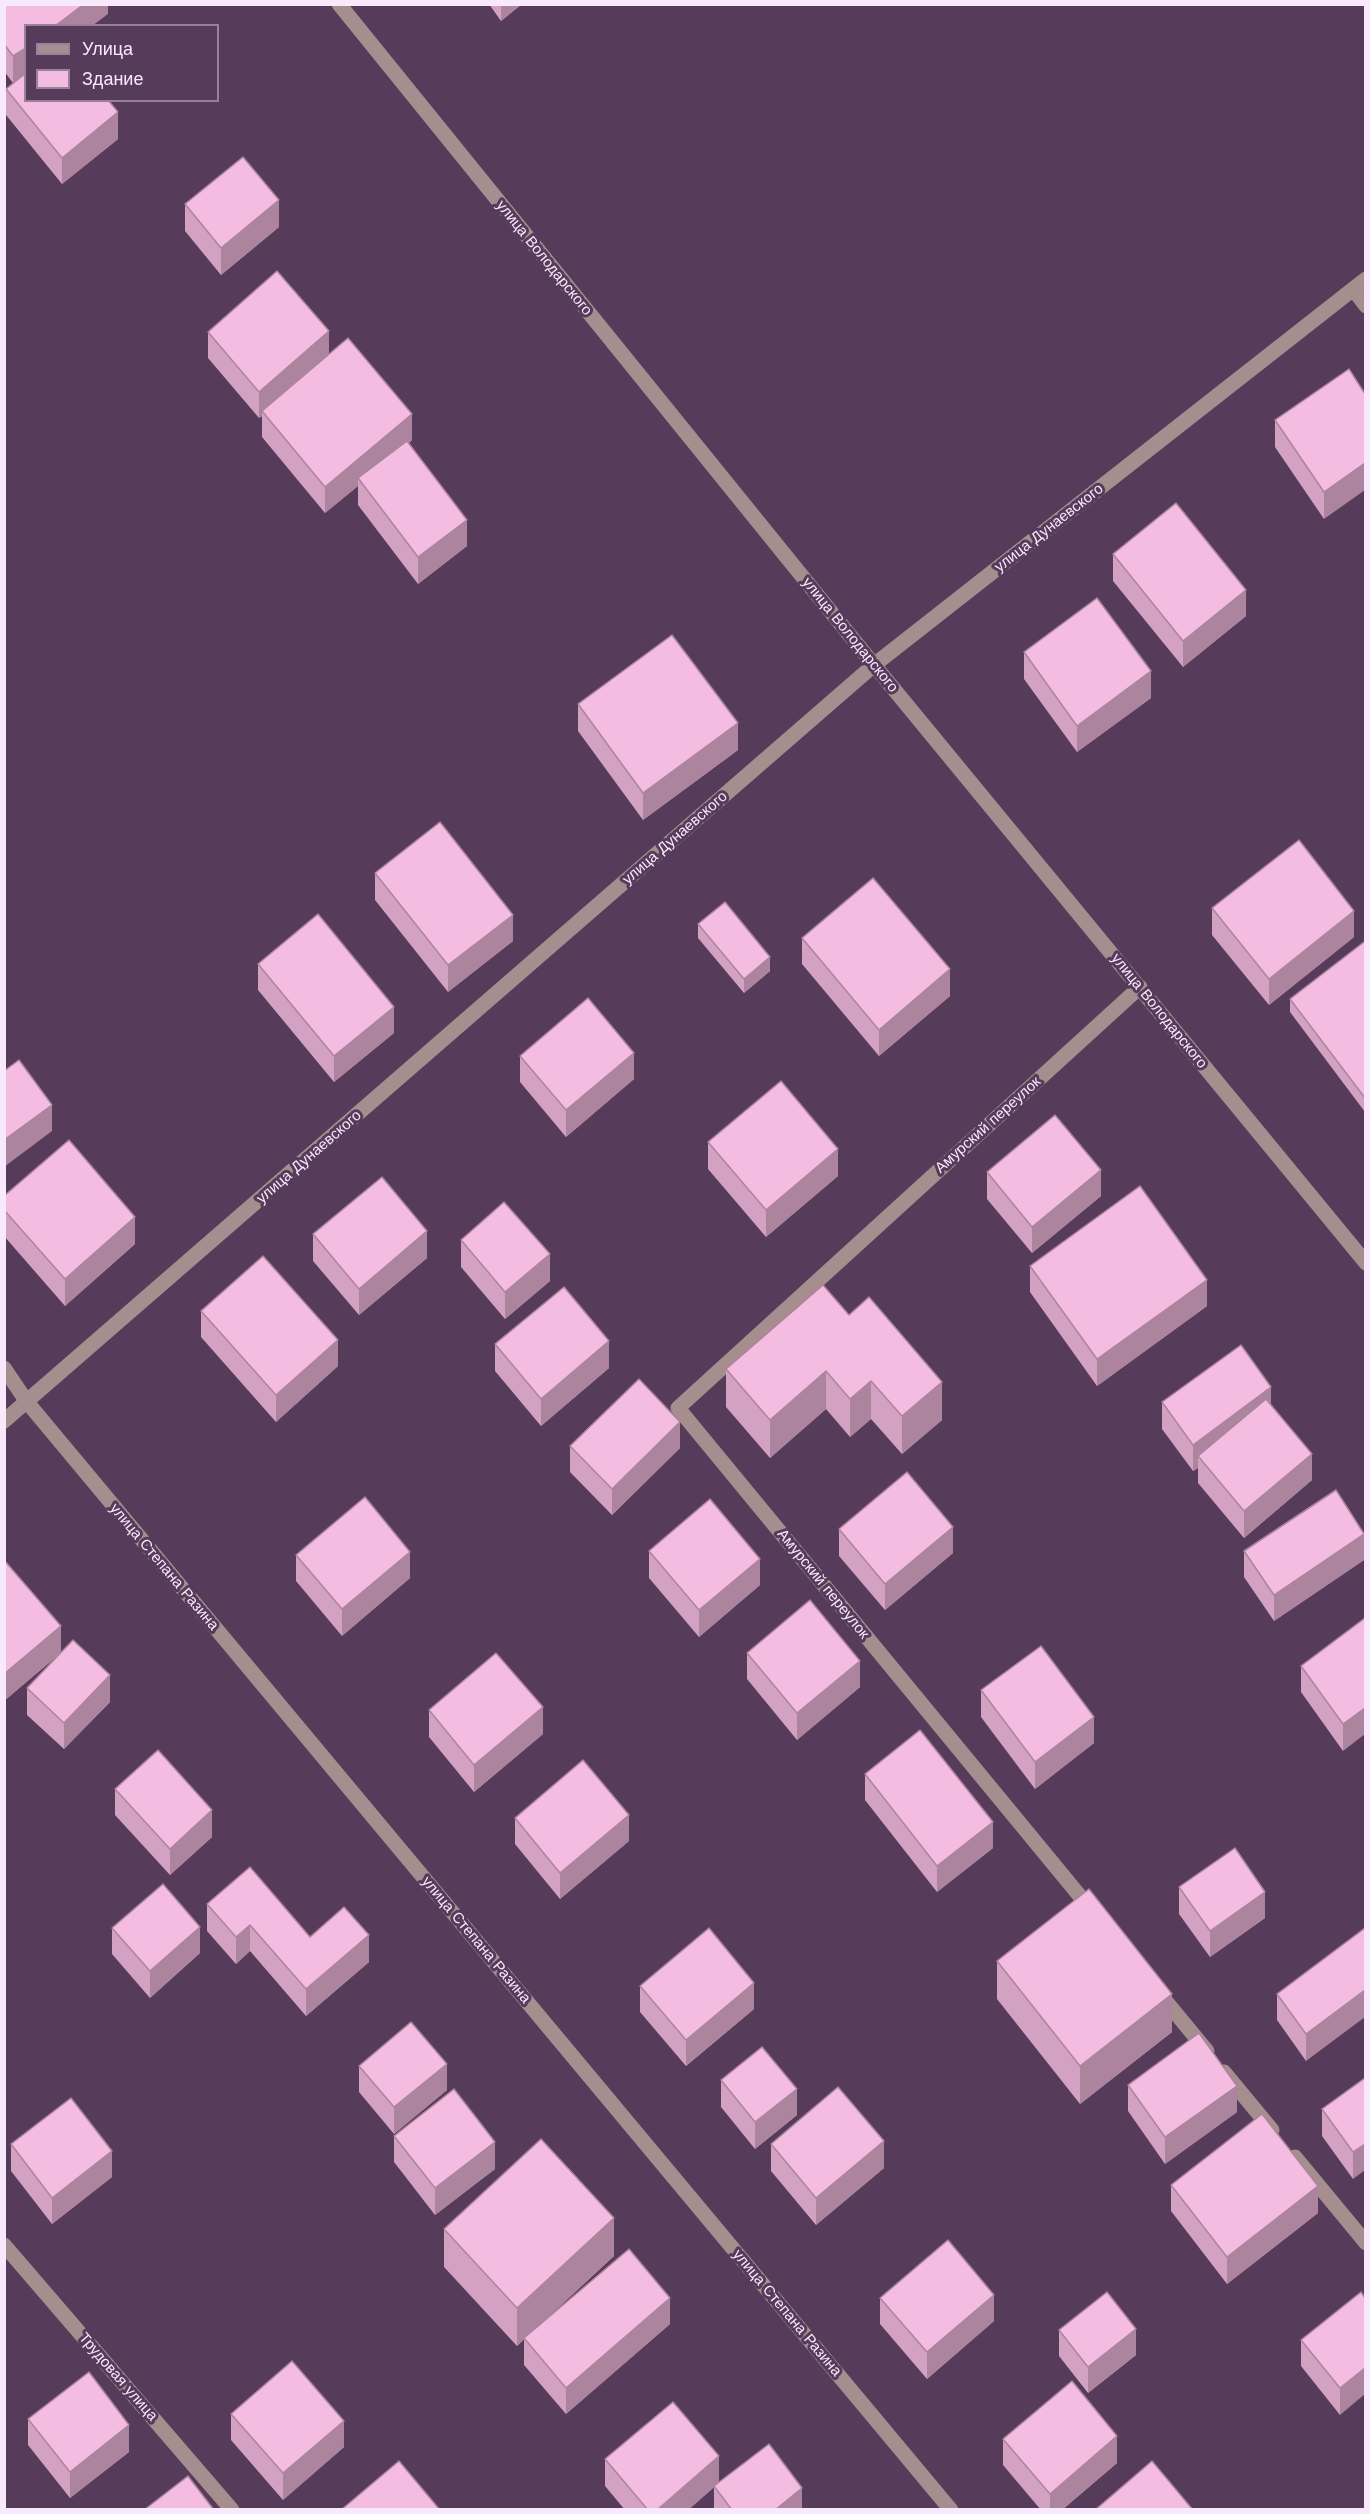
<!DOCTYPE html>
<html>
<head>
<meta charset="utf-8">
<style>
	body { margin:0 }
	#map { position:relative; width:1370px; height:2514px; overflow:hidden; background:#563b5b; font-family:"Work Sans",sans-serif }
	canvas { display:block }
	.frame { position:absolute; inset:0; border:6px solid #f9e9fc; pointer-events:none }
	.legend { position:absolute; left:24px; top:24px; width:195px; height:78px; box-sizing:border-box; background:#563b5b; border:2px solid #97819b; margin:0; padding:8px 10px; list-style:none; font-size:18px; color:#f9e9fc }
	.legend li { display:flex; align-items:center; gap:12px; height:30px }
	.legend b { width:30px; border:2px solid #97819b }
</style>
</head>
<body>
<div id="map">
<canvas width="1370" height="2514"></canvas>
<div class="frame"></div>
<ul class="legend">
<li><b style="height:8px;background:#a58e8d"></b>Улица</li>
<li><b style="height:16px;background:#f5bce1"></b>Здание</li>
</ul>
</div>
<script>
const g = document.querySelector('canvas').getContext('2d');
g.lineJoin = 'round';
function trace(path, color, width, dash) {
  g.strokeStyle = color;
  g.lineWidth = width;
  g.lineCap = dash ? 'butt' : 'round';
  g.setLineDash(dash || []);
  g.stroke(path);
}
function fillPath(path, color) {
  g.fillStyle = color;
  g.fill(path, 'evenodd');
}
function write(font, color, halo, rows, align = 'center') {
  g.font = font + ' "Work Sans",sans-serif';
  g.lineWidth = 6;
  g.setLineDash([]);
  g.textBaseline = 'middle';
  g.strokeStyle = halo;
  g.fillStyle = color;
  for (const [text, x, y, turn = 0] of rows) {
    g.save();
    g.translate(x, y);
    g.rotate((+turn || 0) * Math.PI / 180);
    g.textAlign = isNaN(turn) ? turn : align;
    if (halo) g.strokeText(text, 0, 0);
    g.fillText(text, 0, 0);
    g.restore();
  }
}
const minor = new Path2D(`
	M 339,4 L 874,665 L 1366,1263
	M 1353,289 L 1366,306
	M 4,1368 L 27,1402 L 951,2510
	M 4,1421 L 874,665 L 1366,279
	M 1093,1912 L 678,1408 L 1140,987
	M 1159,1993 L 1207,2051
	M 1224,2072 L 1272,2130
	M 1295,2157 L 1366,2243
	M 4,2245 L 232,2510`);
const wall = new Path2D(`
	M 4,4 L 108,4 L 108,14 L 26,26 L 118,139 L 62,184 L 6,115 L 6,89 L 13,83 L 4,71 Z
	M 489,4 L 522,4 L 501,21 Z
	M 185,204 L 279,227 L 221,275 L 185,231 Z
	M 208,332 L 329,354 L 412,440 L 409,443 L 467,546 L 418,584 L 358,505 L 358,486 L 325,513 L 262,437 L 262,416 L 259,418 L 208,358 Z
	M 1349,369 L 1324,519 L 1275,447 L 1275,420 Z
	M 1113,554 L 1246,616 L 1183,667 L 1113,581 Z
	M 1024,652 L 1151,698 L 1077,752 L 1024,679 Z
	M 578,704 L 738,750 L 643,820 L 578,731 Z
	M 375,873 L 513,941 L 448,992 L 375,900 Z
	M 1212,908 L 1354,937 L 1269,1005 L 1212,935 Z
	M 698,924 L 770,971 L 744,993 L 698,938 Z
	M 802,938 L 950,996 L 879,1056 L 802,964 Z
	M 1365,944 L 1365,1112 L 1290,1012 L 1290,999 Z
	M 258,964 L 394,1033 L 334,1082 L 258,990 Z
	M 520,1056 L 634,1079 L 566,1137 L 520,1082 Z
	M 708,1142 L 838,1176 L 766,1237 L 708,1169 Z
	M 987,1172 L 1101,1196 L 1032,1253 L 987,1199 Z
	M 4,1196 L 135,1244 L 65,1306 L 4,1236 Z
	M 313,1234 L 427,1258 L 359,1315 L 313,1261 Z
	M 461,1240 L 550,1281 L 505,1319 L 461,1267 Z
	M 1030,1266 L 1207,1306 L 1097,1386 L 1030,1292 Z
	M 201,1311 L 338,1366 L 276,1422 L 201,1337 Z
	M 849,1315 L 942,1420 L 902,1454 L 871,1419 L 850,1437 L 826,1409 L 770,1458 L 726,1407 L 726,1369 Z
	M 495,1344 L 609,1368 L 541,1426 L 495,1371 Z
	M 1162,1402 L 1271,1405 L 1312,1480 L 1244,1538 L 1198,1483 L 1198,1468 L 1193,1471 L 1162,1429 Z
	M 570,1446 L 680,1448 L 612,1515 L 570,1472 Z
	M 839,1529 L 953,1553 L 885,1610 L 839,1556 Z
	M 649,1551 L 760,1585 L 699,1637 L 649,1578 Z
	M 1244,1551 L 1364,1560 L 1274,1621 L 1244,1577 Z
	M 296,1555 L 410,1578 L 342,1636 L 296,1581 Z
	M 4,1560 L 61,1652 L 110,1702 L 64,1749 L 27,1715 L 27,1688 L 58,1655 L 4,1701 Z
	M 1365,1618 L 1343,1751 L 1301,1692 L 1301,1666 Z
	M 747,1653 L 860,1687 L 797,1740 L 747,1679 Z
	M 981,1690 L 1094,1743 L 1035,1789 L 981,1717 Z
	M 429,1710 L 543,1734 L 474,1792 L 429,1737 Z
	M 865,1774 L 993,1848 L 937,1892 L 865,1800 Z
	M 115,1789 L 212,1837 L 170,1875 L 115,1815 Z
	M 515,1818 L 629,1841 L 560,1899 L 515,1844 Z
	M 1179,1887 L 1265,1918 L 1210,1957 L 1179,1914 Z
	M 207,1904 L 310,1937 L 369,1962 L 306,2016 L 250,1951 L 236,1964 L 207,1931 Z
	M 112,1928 L 200,1953 L 150,1998 L 112,1954 Z
	M 1365,1928 L 1306,2061 L 1277,2020 L 1277,1994 Z
	M 997,1961 L 1172,2032 L 1080,2104 L 997,1999 Z
	M 640,1986 L 754,2009 L 686,2066 L 640,2012 Z
	M 359,2066 L 447,2090 L 394,2134 L 359,2092 Z
	M 1365,2078 L 1353,2179 L 1322,2136 L 1322,2109 Z
	M 721,2080 L 797,2115 L 755,2149 L 721,2107 Z
	M 1128,2085 L 1237,2112 L 1165,2164 L 1128,2111 Z
	M 394,2136 L 495,2169 L 435,2215 L 394,2162 Z
	M 11,2144 L 112,2177 L 52,2224 L 11,2171 Z
	M 771,2144 L 884,2168 L 816,2225 L 771,2171 Z
	M 1171,2185 L 1318,2213 L 1227,2284 L 1171,2211 Z
	M 444,2229 L 614,2256 L 532,2332 L 670,2324 L 566,2414 L 524,2365 L 524,2339 L 517,2346 L 444,2267 Z
	M 1361,2292 L 1340,2415 L 1301,2366 L 1301,2340 Z
	M 880,2298 L 994,2321 L 927,2379 L 880,2324 Z
	M 1059,2330 L 1136,2355 L 1088,2393 L 1059,2356 Z
	M 231,2414 L 344,2447 L 283,2500 L 231,2440 Z
	M 28,2419 L 129,2452 L 70,2498 L 28,2445 Z
	M 1003,2439 L 1117,2463 L 1062,2510 L 1041,2510 L 1003,2465 Z
	M 605,2459 L 719,2482 L 802,2510 L 714,2510 L 714,2487 L 688,2510 L 625,2510 L 605,2486 Z`);
const shadedWall = new Path2D(`
	M 84,4 L 108,4 L 108,14 L 92,26 L 55,26 Z
	M 501,4 L 522,4 L 501,21 Z
	M 26,48 L 26,74 L 13,83 L 13,56 Z
	M 118,112 L 118,139 L 62,184 L 62,158 Z
	M 279,200 L 279,227 L 221,275 L 221,248 Z
	M 329,331 L 329,357 L 262,411 L 262,416 L 259,418 L 259,392 Z
	M 412,414 L 412,440 L 361,483 L 358,478 L 358,486 L 325,513 L 325,487 Z
	M 1365,463 L 1365,490 L 1324,519 L 1324,492 Z
	M 467,520 L 467,546 L 418,584 L 418,557 Z
	M 1246,590 L 1246,616 L 1183,667 L 1183,641 Z
	M 1151,671 L 1151,698 L 1077,752 L 1077,726 Z
	M 738,723 L 738,750 L 643,820 L 643,793 Z
	M 1354,911 L 1354,937 L 1269,1005 L 1269,979 Z
	M 513,915 L 513,941 L 448,992 L 448,965 Z
	M 770,957 L 770,971 L 744,993 L 744,979 Z
	M 950,969 L 950,996 L 879,1056 L 879,1030 Z
	M 394,1007 L 394,1033 L 334,1082 L 334,1056 Z
	M 634,1053 L 634,1079 L 566,1137 L 566,1110 Z
	M 52,1105 L 52,1131 L 4,1167 L 4,1140 Z
	M 838,1149 L 838,1176 L 766,1237 L 766,1210 Z
	M 1101,1170 L 1101,1196 L 1032,1253 L 1032,1227 Z
	M 135,1217 L 135,1244 L 65,1306 L 65,1279 Z
	M 427,1231 L 427,1258 L 359,1315 L 359,1289 Z
	M 550,1254 L 550,1281 L 505,1319 L 505,1292 Z
	M 1207,1280 L 1207,1306 L 1097,1386 L 1097,1359 Z
	M 338,1340 L 338,1366 L 276,1422 L 276,1395 Z
	M 609,1341 L 609,1368 L 541,1426 L 541,1399 Z
	M 826,1371 L 826,1409 L 770,1458 L 770,1420 Z
	M 871,1381 L 871,1419 L 850,1437 L 850,1399 Z
	M 942,1382 L 942,1420 L 902,1454 L 902,1416 Z
	M 1271,1387 L 1271,1413 L 1198,1456 L 1198,1468 L 1193,1471 L 1193,1445 Z
	M 680,1422 L 680,1448 L 612,1515 L 612,1489 Z
	M 1312,1454 L 1312,1480 L 1244,1538 L 1244,1511 Z
	M 953,1527 L 953,1553 L 885,1610 L 885,1584 Z
	M 1364,1534 L 1364,1560 L 1274,1621 L 1274,1595 Z
	M 410,1552 L 410,1578 L 342,1636 L 342,1609 Z
	M 760,1559 L 760,1585 L 699,1637 L 699,1610 Z
	M 61,1626 L 61,1653 L 4,1701 L 4,1674 Z
	M 860,1661 L 860,1687 L 797,1740 L 797,1713 Z
	M 110,1675 L 110,1702 L 64,1749 L 64,1723 Z
	M 543,1707 L 543,1734 L 474,1792 L 474,1765 Z
	M 1365,1708 L 1365,1734 L 1343,1751 L 1343,1724 Z
	M 1094,1717 L 1094,1743 L 1035,1789 L 1035,1762 Z
	M 212,1810 L 212,1837 L 170,1875 L 170,1849 Z
	M 629,1815 L 629,1841 L 560,1899 L 560,1873 Z
	M 993,1822 L 993,1848 L 937,1892 L 937,1866 Z
	M 1265,1892 L 1265,1918 L 1210,1957 L 1210,1931 Z
	M 250,1925 L 250,1951 L 236,1964 L 236,1937 Z
	M 200,1927 L 200,1953 L 150,1998 L 150,1971 Z
	M 369,1935 L 369,1962 L 306,2016 L 306,1989 Z
	M 754,1983 L 754,2009 L 686,2066 L 686,2040 Z
	M 1365,1990 L 1365,2017 L 1306,2061 L 1306,2034 Z
	M 1172,1994 L 1172,2032 L 1080,2104 L 1080,2066 Z
	M 447,2064 L 447,2090 L 394,2134 L 394,2107 Z
	M 1237,2086 L 1237,2112 L 1165,2164 L 1165,2137 Z
	M 797,2089 L 797,2115 L 755,2149 L 755,2122 Z
	M 884,2141 L 884,2168 L 816,2225 L 816,2198 Z
	M 495,2142 L 495,2169 L 435,2215 L 435,2188 Z
	M 1365,2144 L 1365,2170 L 1353,2179 L 1353,2152 Z
	M 112,2151 L 112,2177 L 52,2224 L 52,2198 Z
	M 1318,2186 L 1318,2213 L 1227,2284 L 1227,2257 Z
	M 614,2218 L 614,2256 L 517,2346 L 517,2308 Z
	M 994,2295 L 994,2321 L 927,2379 L 927,2352 Z
	M 670,2298 L 670,2324 L 566,2414 L 566,2388 Z
	M 1136,2329 L 1136,2355 L 1088,2393 L 1088,2367 Z
	M 1365,2368 L 1365,2394 L 1340,2415 L 1340,2388 Z
	M 344,2421 L 344,2447 L 283,2500 L 283,2473 Z
	M 129,2425 L 129,2452 L 70,2498 L 70,2472 Z
	M 1117,2436 L 1117,2463 L 1062,2510 L 1050,2510 L 1050,2494 Z
	M 719,2456 L 719,2483 L 688,2510 L 657,2510 Z
	M 802,2488 L 802,2510 L 775,2510 Z`);
const building = new Path2D(`
	M 4,4 L 84,4 L 55,26 L 26,26 L 26,48 L 13,56 L 4,44 Z
	M 26,73 L 26,100 L 108,100 L 118,112 L 62,158 L 6,89 Z
	M 243,157 L 279,200 L 221,248 L 185,204 Z
	M 277,271 L 329,331 L 259,392 L 208,332 Z
	M 348,338 L 412,414 L 325,487 L 262,411 Z
	M 1349,369 L 1365,394 L 1365,463 L 1324,492 L 1275,420 Z
	M 407,441 L 467,520 L 418,557 L 358,478 Z
	M 1176,503 L 1246,590 L 1183,641 L 1113,554 Z
	M 1097,598 L 1151,671 L 1077,726 L 1024,652 Z
	M 672,635 L 738,723 L 643,793 L 578,704 Z
	M 440,822 L 513,915 L 448,965 L 375,873 Z
	M 1299,840 L 1354,911 L 1269,979 L 1212,908 Z
	M 873,878 L 950,969 L 879,1030 L 802,938 Z
	M 725,902 L 770,957 L 744,979 L 698,924 Z
	M 318,914 L 394,1007 L 334,1056 L 258,964 Z
	M 1364,942 L 1365,944 L 1365,1098 L 1290,999 Z
	M 588,998 L 634,1053 L 566,1110 L 520,1056 Z
	M 19,1060 L 52,1105 L 4,1140 L 4,1071 Z
	M 781,1081 L 838,1149 L 766,1210 L 708,1142 Z
	M 1055,1115 L 1101,1170 L 1032,1227 L 987,1172 Z
	M 69,1140 L 135,1217 L 65,1279 L 4,1210 L 4,1196 Z
	M 382,1177 L 427,1231 L 359,1289 L 313,1234 Z
	M 1140,1186 L 1207,1280 L 1097,1359 L 1030,1266 Z
	M 504,1202 L 550,1254 L 505,1292 L 461,1240 Z
	M 263,1256 L 338,1340 L 276,1395 L 201,1311 Z
	M 823,1285 L 849,1315 L 869,1297 L 942,1382 L 902,1416 L 871,1381 L 850,1399 L 826,1371 L 770,1420 L 726,1369 Z
	M 564,1287 L 609,1341 L 541,1399 L 495,1344 Z
	M 1241,1345 L 1271,1387 L 1193,1445 L 1162,1402 Z
	M 639,1379 L 680,1422 L 612,1489 L 570,1446 Z
	M 1266,1399 L 1312,1454 L 1244,1511 L 1198,1456 Z
	M 907,1472 L 953,1527 L 885,1584 L 839,1529 Z
	M 1336,1490 L 1364,1534 L 1274,1595 L 1244,1551 Z
	M 365,1497 L 410,1552 L 342,1609 L 296,1555 Z
	M 710,1499 L 760,1559 L 699,1610 L 649,1551 Z
	M 4,1560 L 61,1626 L 4,1674 Z
	M 810,1600 L 860,1661 L 797,1713 L 747,1653 Z
	M 1365,1618 L 1365,1708 L 1343,1724 L 1301,1666 Z
	M 73,1640 L 110,1675 L 64,1723 L 27,1688 Z
	M 1041,1646 L 1094,1717 L 1035,1762 L 981,1690 Z
	M 496,1653 L 543,1707 L 474,1765 L 429,1710 Z
	M 920,1730 L 993,1822 L 937,1866 L 865,1774 Z
	M 158,1750 L 212,1810 L 170,1849 L 115,1789 Z
	M 583,1760 L 629,1815 L 560,1873 L 515,1818 Z
	M 1235,1848 L 1265,1892 L 1210,1931 L 1179,1887 Z
	M 250,1867 L 310,1937 L 344,1907 L 369,1935 L 306,1989 L 250,1925 L 236,1937 L 207,1904 Z
	M 163,1884 L 200,1927 L 150,1971 L 112,1928 Z
	M 1089,1889 L 1172,1994 L 1080,2066 L 997,1961 Z
	M 709,1928 L 754,1983 L 686,2040 L 640,1986 Z
	M 1365,1928 L 1365,1990 L 1306,2034 L 1277,1994 Z
	M 411,2022 L 447,2064 L 394,2107 L 359,2066 Z
	M 1199,2033 L 1237,2086 L 1165,2137 L 1128,2085 Z
	M 762,2047 L 797,2089 L 755,2122 L 721,2080 Z
	M 1365,2078 L 1365,2144 L 1353,2152 L 1322,2109 Z
	M 838,2087 L 884,2141 L 816,2198 L 771,2144 Z
	M 454,2089 L 495,2142 L 435,2188 L 394,2136 Z
	M 71,2098 L 112,2151 L 52,2198 L 11,2144 Z
	M 1262,2114 L 1318,2186 L 1227,2257 L 1171,2185 Z
	M 541,2139 L 614,2218 L 517,2308 L 444,2229 Z
	M 948,2240 L 994,2295 L 927,2352 L 880,2298 Z
	M 629,2249 L 670,2298 L 566,2388 L 524,2338 Z
	M 1107,2292 L 1136,2329 L 1088,2367 L 1059,2330 Z
	M 1361,2292 L 1365,2298 L 1365,2368 L 1340,2388 L 1301,2340 Z
	M 292,2361 L 344,2421 L 283,2473 L 231,2414 Z
	M 89,2372 L 129,2425 L 70,2472 L 28,2419 Z
	M 1072,2381 L 1117,2436 L 1050,2494 L 1003,2439 Z
	M 673,2402 L 719,2456 L 657,2510 L 648,2510 L 605,2459 Z
	M 769,2444 L 802,2488 L 775,2510 L 732,2510 L 714,2486 Z
	M 399,2461 L 440,2510 L 341,2510 Z
	M 1152,2461 L 1193,2510 L 1095,2510 Z
	M 188,2476 L 214,2510 L 144,2510 Z`);
const streetNames = [
	["улица Володарского",544,258,51],
	["улица Дунаевского",1049,528,-38],
	["улица Володарского",850,635,51],
	["улица Дунаевского",675,838,-41],
	["улица Володарского",1159,1011,51],
	["Амурский переулок",988,1125,-42],
	["улица Дунаевского",309,1157,-41],
	["улица Степана Разина",164,1567,50],
	["Амурский переулок",823,1584,51],
	["улица Степана Разина",476,1940,50],
	["улица Степана Разина",787,2313,50],
	["Трудовая улица",118,2377,49]
];
trace(minor, '#a58e8d', 15);
fillPath(wall, '#d3a2c2');
fillPath(shadedWall, '#ac849e');
fillPath(building, '#f5bce1');
trace(building, '#ac849e', 1.5);
write('15px', '#f9e9fc', '#563b5b', streetNames);
</script>
</body>
</html>
